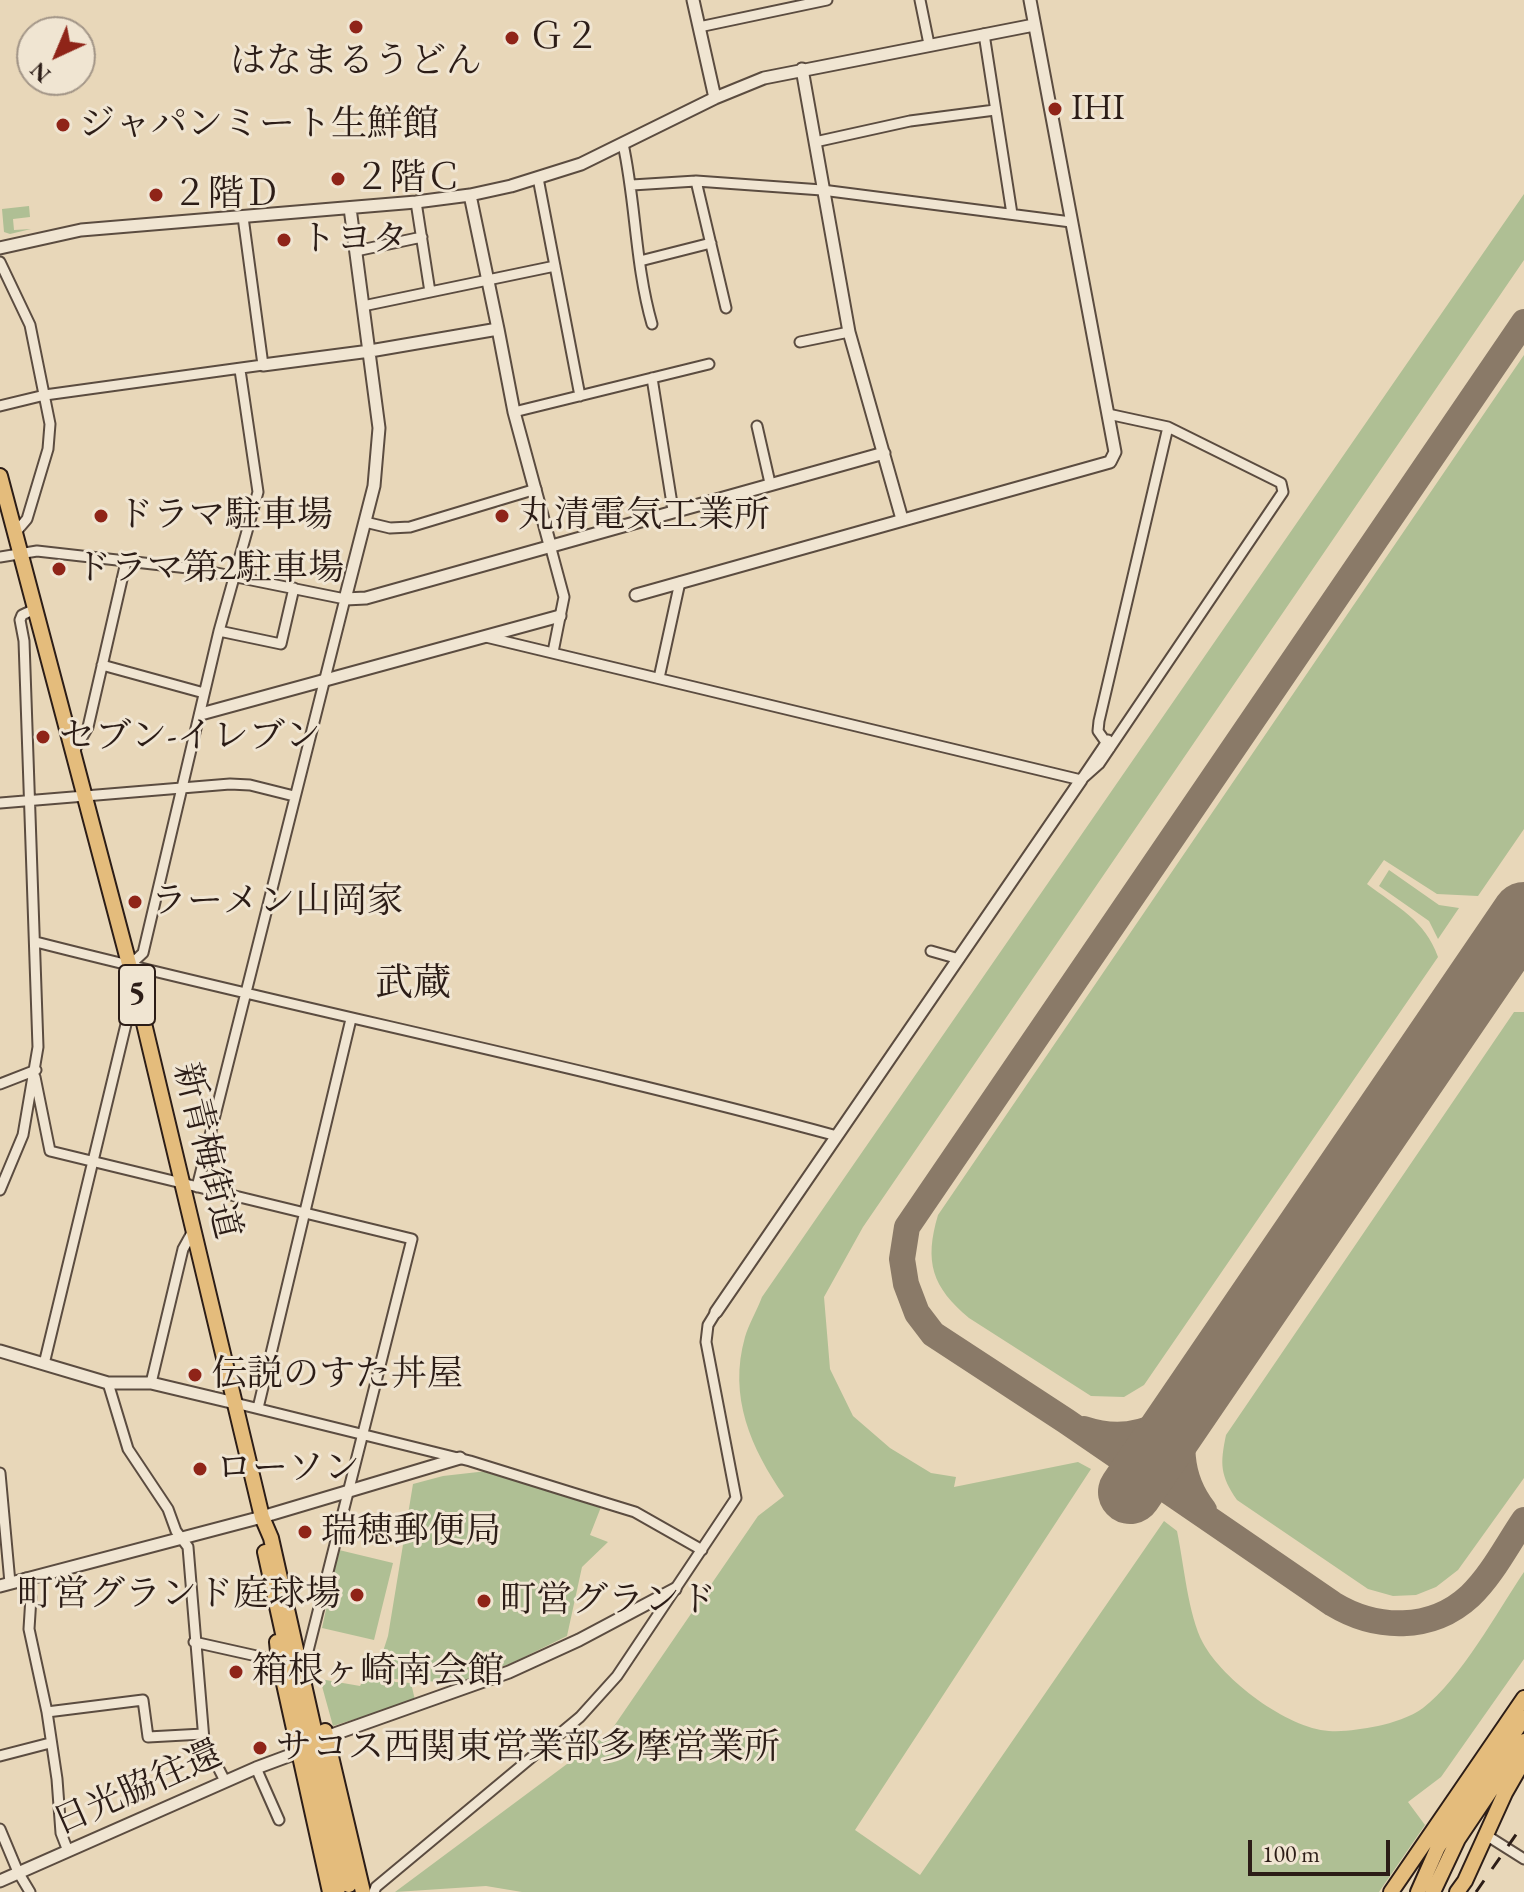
<!DOCTYPE html>
<html>
<head>
<meta charset="utf-8">
<style>
	body { margin:0 }
	#map { position:relative; width:1524px; height:1892px; overflow:hidden; background:#e8d7b9; font-family:"EB Garamond",serif }
	canvas { display:block }
	.north { position:absolute; left:16px; top:16px; width:80px; height:80px; box-sizing:border-box; background:#f0e5d2; border:2px solid #a29587; border-radius:50%; rotate:224deg; font-size:22px; font-weight:700; line-height:32px; text-align:center; color:#2c1d17 }
	.north::after { content:''; display:block; margin:auto; width:28px; height:36px; background:#8f2418; clip-path:polygon(50% 0,100% 100%,50% 72%,0 100%) }
	.scale { position:absolute; left:1248px; top:1840px; width:142px; height:36px; box-sizing:border-box; border:4px solid #2c1d17; border-top:0; padding-left:10px; font-size:24px; line-height:28px; white-space:nowrap; color:#2c1d17; -webkit-text-stroke:6px #f0e5d2; paint-order:stroke }
</style>
</head>
<body>
<div id="map">
<canvas width="1524" height="1892"></canvas>
<div class="north">N</div>
<div class="scale">100 m</div>
</div>
<script>
const g = document.querySelector('canvas').getContext('2d');
g.lineJoin = 'round';
function fillPath(path, color) {
  g.fillStyle = color;
  g.fill(path, 'evenodd');
}
function trace(path, color, width, dash) {
  g.strokeStyle = color;
  g.lineWidth = width;
  g.lineCap = dash ? 'butt' : 'round';
  g.setLineDash(dash || []);
  g.stroke(path);
}
function write(font, color, halo, rows, align = 'center') {
  g.font = font + ' "EB Garamond","Noto Serif JP",serif';
  g.lineWidth = 6;
  g.setLineDash([]);
  g.textBaseline = 'middle';
  g.strokeStyle = halo;
  g.fillStyle = color;
  for (const [text, x, y, turn = 0] of rows) {
    g.save();
    g.translate(x, y);
    g.rotate((+turn || 0) * Math.PI / 180);
    g.textAlign = isNaN(turn) ? turn : align;
    if (halo) g.strokeText(text, 0, 0);
    g.fillText(text, 0, 0);
    g.restore();
  }
}
const green = new Path2D(`
	M 1524,194 L 1524,260 L 863,1227 L 824,1297 L 830,1369 L 853,1416 L 890,1448 L 931,1473 L 956,1477 L 954,1487 L 1078,1462 L 1091,1469 L 855,1830 L 920,1875 L 1164,1521 L 1177,1531 C 1184,1564 1188,1615 1203,1643 C 1223,1680 1287,1728 1329,1731 C 1346,1732 1361,1729 1378,1726 C 1392,1723 1411,1717 1423,1708 C 1460,1680 1497,1612 1524,1572 L 1524,1659 L 1441,1777 L 1408,1802 L 1425,1825 L 1379,1892 L 522,1892 L 486,1886 L 395,1892 L 610,1732 L 758,1516 L 784,1496 C 751,1448 728,1397 745,1337 C 749,1324 757,1310 762,1297 Z
	M 29,206 L 30,217 L 13,219 L 14,230 L 31,229 L 10,234 L 4,232 L 2,209 Z
	M 1524,355 L 1524,829 L 1478,896 L 1437,894 L 1384,860 L 1367,884 C 1397,907 1425,920 1438,957 L 1144,1385 L 1124,1397 L 1091,1396 L 969,1318 C 932,1287 924,1262 938,1215 Z
	M 1389,870 L 1439,905 L 1459,908 L 1438,939 L 1429,921 L 1379,886 Z
	M 1514,1012 L 1524,1012 L 1524,1478 L 1458,1570 L 1436,1587 L 1416,1595 L 1393,1596 L 1368,1589 L 1237,1500 C 1220,1475 1220,1464 1226,1435 Z
	M 487,1471 L 601,1507 L 590,1535 L 608,1542 L 582,1567 L 567,1636 L 512,1663 L 457,1683 L 394,1679 L 379,1664 L 388,1636 L 413,1484 L 443,1476 Z
	M 339,1550 L 393,1563 L 374,1640 L 322,1628 Z
	M 374,1661 L 395,1682 L 411,1683 L 415,1700 L 333,1726 L 320,1679 L 360,1686 Z`);
const taxiway = new Path2D(`
	M 1524,322 L 907,1227 L 902,1259 L 906,1284 L 917,1313 L 933,1334 L 1066,1421 L 1333,1604 C 1376,1630 1431,1632 1470,1596 C 1492,1575 1507,1545 1524,1520
	M 1194,1401 C 1176,1438 1179,1478 1204,1510
	M 1084,1429 C 1129,1444 1167,1428 1197,1394`);
const runway = new Path2D(`
	M 1130,1492 L 1524,914`);
const minor = new Path2D(`
	M 920,0 L 929,44
	M 699,27 L 827,0
	M 984,34 L 1012,214
	M 815,142 L 910,121 L 995,110
	M 623,144 C 636,203 635,265 652,324
	M 538,178 L 580,396
	M 696,181 L 726,308
	M 632,185 L 696,181 L 822,190 L 1071,222
	M 416,202 L 430,292
	M 356,251 L 422,237
	M 640,261 L 711,243
	M 0,262 L 30,325 L 50,424 L 48,449 L 27,519 L 15,533
	M 363,306 L 555,266
	M 800,342 L 849,332
	M 652,378 L 673,510
	M 0,406 L 45,395 L 263,365 L 243,217
	M 514,412 L 709,364
	M 757,426 L 770,483
	M 365,522 L 390,528 L 410,527 L 536,489
	M 550,545 L 564,597 L 553,652
	M 0,557 L 37,551 L 197,569 L 345,599 L 197,1187
	M 219,631 L 281,644 L 294,588
	M 486,637 L 1081,780
	M 102,665 L 204,693
	M 659,678 L 680,582
	M 1110,748 L 1098,731 L 1099,721 L 1168,427
	M 73,753 L 88,727 L 126,562
	M 1083,777 L 1108,740
	M 1081,780 L 1099,764 L 1283,492 L 1281,483 L 1168,427 L 1108,414
	M 0,803 L 230,784 L 250,785 L 294,796
	M 36,942 C 302,1010 572,1064 837,1136
	M 931,951 L 959,959
	M 130,965 L 143,953 L 219,631 L 258,492 L 240,370
	M 35,1077 L 50,1151 L 412,1239 L 307,1655
	M 0,1084 L 36,1070
	M 0,1190 L 23,1135 L 38,1047 L 24,641 L 20,620 L 22,615 L 35,609
	M 44,1364 L 128,1016 L 136,995
	M 108,1383 L 128,1449 L 168,1509 L 176,1531 L 188,1547 L 204,1740 L 225,1781
	M 151,1383 L 183,1249 L 193,1231
	M 235,1403 L 470,1461 L 573,1493 L 635,1512 L 702,1550
	M 258,1408 L 351,1019
	M 0,1473 L 10,1583
	M 26,1578 L 31,1597 L 29,1629 L 47,1712 L 57,1779 L 61,1833 L 68,1851
	M 194,1642 L 279,1661
	M 47,1712 L 143,1700 L 148,1737 L 203,1734
	M 0,1756 L 50,1743
	M 256,1768 L 279,1820
	M 0,1829 L 18,1872 L 30,1892
	M 1486,1835 L 1524,1859
	M 374,1892 L 376,1887 L 580,1717 L 617,1676 L 736,1498 L 706,1342 L 708,1325 L 716,1312`);
const tertiary = new Path2D(`
	M 693,0 L 715,98
	M 802,69 L 849,332 L 902,519
	M 350,208 L 379,428 L 374,486 L 345,599 L 366,598 L 884,453
	M 0,248 L 81,230 L 416,202 L 470,195 L 511,186 L 581,164 L 715,98 L 764,78 L 1034,25
	M 498,329 L 514,412 L 550,545
	M 263,365 L 370,351 L 498,329 L 470,195
	M 636,595 L 1110,462 L 1115,452 L 1030,0
	M 201,714 L 560,616
	M 716,1312 L 1081,780
	M 0,1351 L 108,1383 L 151,1383 L 235,1403
	M 0,1586 L 262,1517 L 460,1458
	M 326,1737 L 509,1672 L 579,1640 L 675,1589
	M 0,1881 L 256,1768 L 299,1752`);
const primary = new Path2D(`
	M 0,476 L 137,994 L 262,1517 L 271,1538 L 349,1885
	M 265,1552 L 339,1887
	M 277,1642 L 279,1661 L 330,1892
	M 325,1731 L 363,1892`);
const trunk = new Path2D(`
	M 1391,1892 L 1524,1698
	M 1418,1892 L 1438,1847 L 1524,1718
	M 1433,1892 L 1458,1839 L 1524,1741
	M 1457,1892 L 1465,1881 L 1505,1793 L 1524,1760`);
const rail = new Path2D(`
	M 1476,1892 L 1524,1823`);
const markers = [
	[356,27,8,"#8f2418"],
	[512,38,8,"#8f2418"],
	[1055,109,8,"#8f2418"],
	[63,125,8,"#8f2418"],
	[338,179,8,"#8f2418"],
	[156,195,8,"#8f2418"],
	[284,240,8,"#8f2418"],
	[101,516,8,"#8f2418"],
	[502,516,8,"#8f2418"],
	[59,569,8,"#8f2418"],
	[43,737,8,"#8f2418"],
	[135,902,8,"#8f2418"],
	[195,1375,8,"#8f2418"],
	[200,1469,8,"#8f2418"],
	[305,1532,8,"#8f2418"],
	[357,1595,8,"#8f2418"],
	[484,1601,8,"#8f2418"],
	[236,1672,8,"#8f2418"],
	[260,1748,8,"#8f2418"]
];
const shields = [
	[137,995,36]
];
const shieldNames = [
	["5",137,995]
];
const poiNames = [
	["Ｇ２",528,38],
	["はなまるうどん",356,62,"center"],
	["IHI",1071,109],
	["ジャパンミート生鮮館",79,125],
	["２階Ｃ",354,179],
	["２階Ｄ",172,195],
	["トヨタ",300,240],
	["ドラマ駐車場",117,516],
	["丸清電気工業所",518,516],
	["ドラマ第2駐車場",75,569],
	["セブン-イレブン",59,737],
	["ラーメン山岡家",151,902],
	["伝説のすた丼屋",211,1375],
	["ローソン",216,1469],
	["瑞穂郵便局",321,1532],
	["町営グランド庭球場",341,1595,"right"],
	["町営グランド",500,1601],
	["箱根ヶ崎南会館",252,1672],
	["サコス西関東営業部多摩営業所",276,1748]
];
const streetNames = [
	["新青梅街道",206,1151,76],
	["日光脇往還",138,1789,-24]
];
const neighbourhoodNames = [
	["武蔵",413,985]
];
fillPath(green, '#afbf94');
trace(taxiway, '#8a7a68', 26);
trace(runway, '#8a7a68', 64);
trace(minor, '#5b4c40', 13);
trace(tertiary, '#5b4c40', 15);
trace(primary, '#2c1d17', 18);
trace(trunk, '#2c1d17', 18);
trace(minor, '#f0e5d2', 9);
trace(tertiary, '#f0e5d2', 11);
trace(primary, '#e4bc7c', 14);
trace(trunk, '#e4bc7c', 14);
trace(rail, '#2c1d17', 3, [14, 14]);
for (const [x, y, r, color] of markers) {
  const dot = new Path2D();
  dot.arc(x, y, r, 0, 2 * Math.PI);
  g.fillStyle = color;
  g.fill(dot);
  trace(dot, '#f0e5d2', 3);
}
for (const [x, y, w] of shields) {
  const box = new Path2D();
  box.roundRect(x - w / 2, y - 30, w, 60, 6);
  g.fillStyle = '#f0e5d2';
  g.fill(box);
  trace(box, '#2c1d17', 2);
}
write('bold 34px', '#2c1d17', null, shieldNames);
write('36px', '#2c1d17', '#f0e5d2', poiNames, 'left');
write('36px', '#2c1d17', '#f0e5d2', streetNames);
write('38px', '#2c1d17', '#f0e5d2', neighbourhoodNames);
</script>
</body>
</html>
